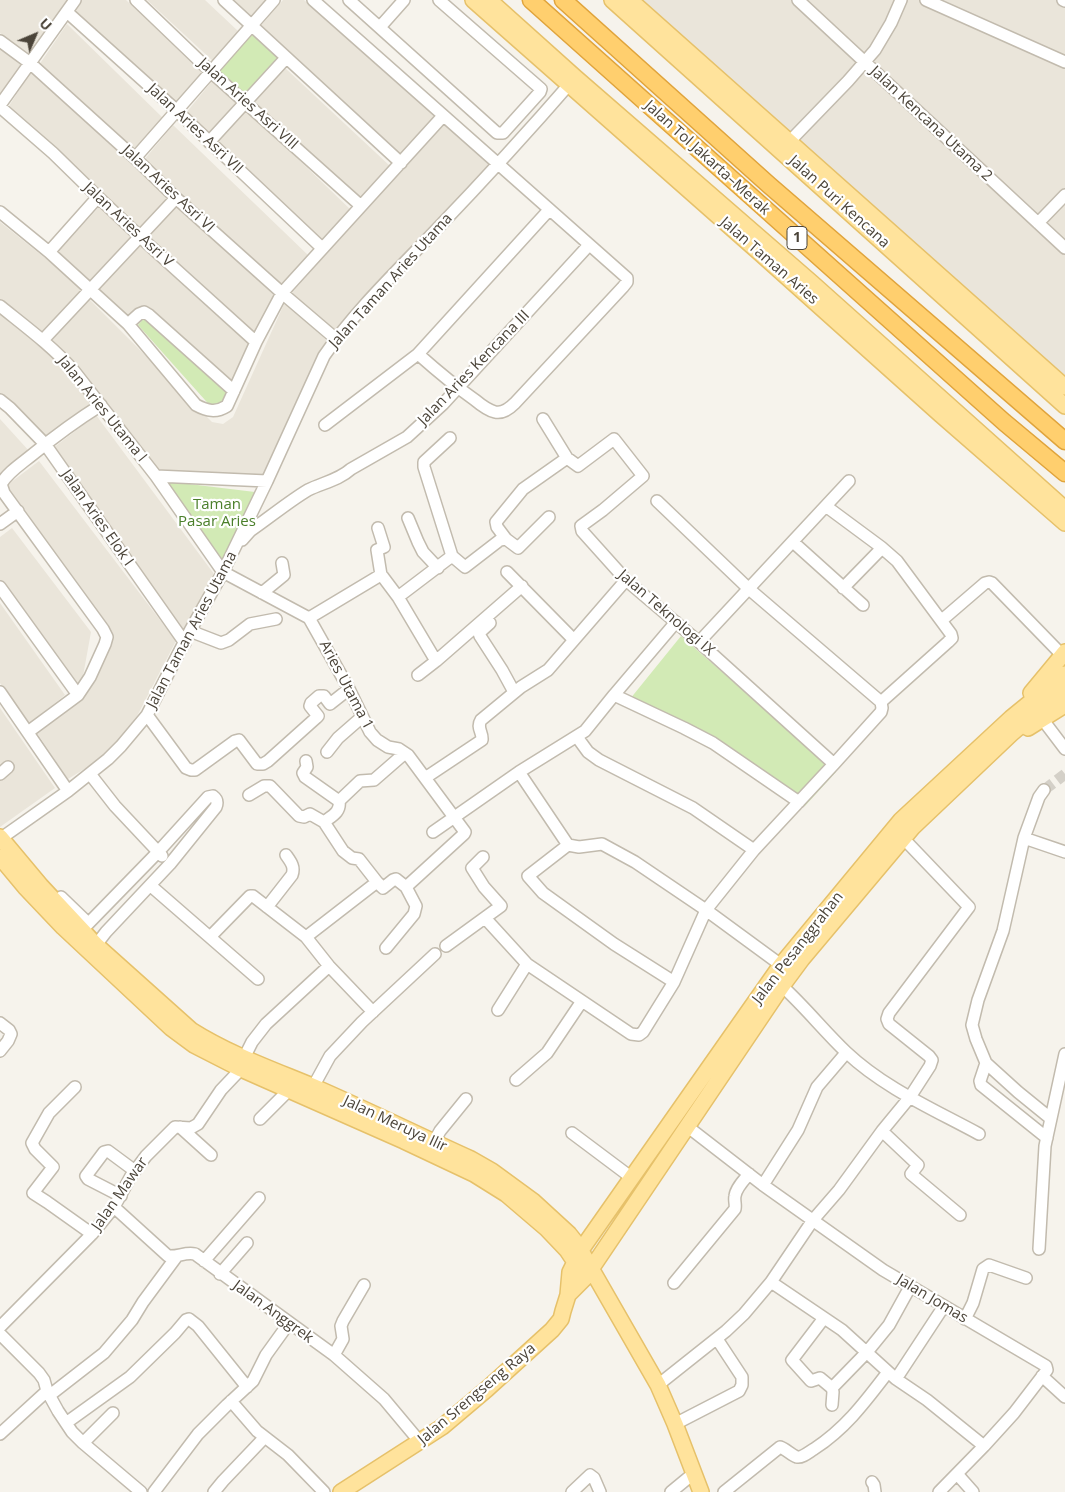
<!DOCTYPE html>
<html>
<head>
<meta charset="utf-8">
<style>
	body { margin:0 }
	#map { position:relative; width:1065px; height:1492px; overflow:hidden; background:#f6f3ec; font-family:"Open Sans",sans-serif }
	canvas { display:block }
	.north { position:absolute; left:10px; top:10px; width:50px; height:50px; -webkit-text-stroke:4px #fff; paint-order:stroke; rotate:45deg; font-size:14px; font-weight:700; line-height:20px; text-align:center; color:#4b4439 }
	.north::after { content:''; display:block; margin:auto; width:18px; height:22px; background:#4b4439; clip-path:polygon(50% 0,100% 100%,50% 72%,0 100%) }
</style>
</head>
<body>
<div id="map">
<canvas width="1065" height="1492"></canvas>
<div class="north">U</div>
</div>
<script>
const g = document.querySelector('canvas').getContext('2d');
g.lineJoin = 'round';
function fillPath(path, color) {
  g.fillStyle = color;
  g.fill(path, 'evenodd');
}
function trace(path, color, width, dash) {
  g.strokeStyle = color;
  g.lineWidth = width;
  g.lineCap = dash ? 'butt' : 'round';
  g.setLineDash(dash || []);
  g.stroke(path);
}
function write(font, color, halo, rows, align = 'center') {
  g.font = font + ' "Open Sans",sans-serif';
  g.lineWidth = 4.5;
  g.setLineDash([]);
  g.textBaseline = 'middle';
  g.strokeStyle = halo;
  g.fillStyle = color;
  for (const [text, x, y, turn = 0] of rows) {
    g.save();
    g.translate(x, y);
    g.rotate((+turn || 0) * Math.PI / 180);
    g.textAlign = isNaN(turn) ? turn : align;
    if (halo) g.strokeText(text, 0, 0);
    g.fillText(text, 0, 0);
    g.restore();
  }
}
const residential = new Path2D(`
	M 0,0 L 69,0 L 33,56 L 0,33 Z
	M 81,0 L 126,0 L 203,74 L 172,109 L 73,13 Z
	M 147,0 L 205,0 L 238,31 L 214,62 Z
	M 229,0 L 268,0 L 252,20 Z
	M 283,0 L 304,0 L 436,117 L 396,158 L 258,29 Z
	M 612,0 L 1065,0 L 1065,406 Z
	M 67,24 L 163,118 L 136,151 L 39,65 Z
	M 0,48 L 24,67 L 0,102 Z
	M 284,67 L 390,166 L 358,203 L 253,104 Z
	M 31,71 L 169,199 L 138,231 L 4,114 Z
	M 213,80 L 239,104 L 204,139 L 181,119 Z
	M 245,108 L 351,210 L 316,245 L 212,145 Z
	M 443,122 L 490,164 L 336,334 L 290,295 Z
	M 173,125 L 309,256 L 282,288 L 144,160 Z
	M 176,204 L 275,296 L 255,333 L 147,237 Z
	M 100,206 L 133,237 L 90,284 L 55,255 Z
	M 0,222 L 85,290 L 43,337 L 0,302 Z
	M 139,242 L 252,344 L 233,385 L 147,308 L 133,321 L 97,288 Z
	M 89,299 L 212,422 L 223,424 L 233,417 L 285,302 L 327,341 L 261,479 L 157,469 L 50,342 Z
	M 0,312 L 41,344 L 92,403 L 41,445 L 0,403 Z
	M 96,415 L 214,574 L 183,633 L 48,452 Z
	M 0,419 L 30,452 L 0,477 Z
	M 39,461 L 176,641 L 137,716 L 107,755 L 68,779 L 37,733 L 79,702 L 95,682 L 109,630 L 2,489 Z
	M 12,528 L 91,632 L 83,676 L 75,691 L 0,583 L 0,537 Z
	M 0,603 L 65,695 L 29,724 L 0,683 Z
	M 0,708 L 55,788 L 0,827 Z`);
const green = new Path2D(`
	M 250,33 L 281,61 L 246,99 L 218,72 Z
	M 146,316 L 232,392 L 224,410 L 213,409 L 138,325 Z
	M 164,481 L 255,492 L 222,565 Z
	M 681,636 L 836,772 L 805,806 L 719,745 L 630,699 Z`);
const minorTunnel = new Path2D(`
	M 1044,790 L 1065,774`);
const minor = new Path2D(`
	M 136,0 L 210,71 L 361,206
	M 224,0 L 401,163
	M 313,0 L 627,278 L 627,282 L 623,287 L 515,403 C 510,408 503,414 495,412 C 487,410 481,405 475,400 C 455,386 436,370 418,354
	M 349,0 L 497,133 L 503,133 L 540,92 L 541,89 L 439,0
	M 798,0 L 1065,248
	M 926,0 L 1065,62
	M 1063,0 L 1065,1
	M 67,12 L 176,110 L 322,248
	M 380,27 L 404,0
	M 0,41 L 30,63 L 135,158 L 176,198 L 282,293 L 336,339
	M 0,105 L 75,0
	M 0,107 L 53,153 L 98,197 L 150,246 L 256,342
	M 209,142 L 286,58
	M 789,142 L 848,81 L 875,50 L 891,23 L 901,0
	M 135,158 L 274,0
	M 0,212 L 49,252 L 128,324 L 196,405 C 207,411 216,413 227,406 L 256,342 L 282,293 L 443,116
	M 1038,223 L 1065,195
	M 49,252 L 98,197
	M 0,306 C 26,327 52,346 74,371 L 156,476 L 223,572 L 309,618 L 349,689 L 370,732 L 377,740 L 388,747 L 399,749 L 408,755 L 465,832 L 464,834 L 406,887 L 396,879 L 393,880 L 383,888 L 377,882 L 306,937 L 329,966 L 373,1012
	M 128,324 L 139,314 L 144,312 L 149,315 L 234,391
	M 43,340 L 176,198
	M 0,400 L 10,408 L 45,444 L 185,643
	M 543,419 L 567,458
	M 325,425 L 418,354 L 549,210
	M 450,438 L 424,462 L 424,467 L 452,556 L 465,567 L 500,540 L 506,539 L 497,527 L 496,522 L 523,489 L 567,458 L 578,466 L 614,439 L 643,476 L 603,510 L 581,526 L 582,531 L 626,580 L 699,642 L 834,764
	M 156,476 L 267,481
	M 657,501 L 749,589 L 881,702
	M 827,507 L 881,547 L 897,561 L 951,634 L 952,638 L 948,642 L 881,702
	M 408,518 L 418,542 L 423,552 L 438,568
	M 0,524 L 18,511
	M 378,528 L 384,547 L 377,550 L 381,575
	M 506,539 L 518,548 L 549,517
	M 242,540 L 250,531 C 269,518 288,502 308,490 C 322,483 339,480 351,469 L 407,437 L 443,404 L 589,245
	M 793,542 L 863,605
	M 507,572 L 573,639
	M 0,587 L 78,695
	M 843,588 L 882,548
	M 262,593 L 284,575 L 282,563
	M 398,597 L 436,661
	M 309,618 L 379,576 L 381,575 L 383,577 L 398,597 L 452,556
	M 942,620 L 985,583 L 989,582 L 992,583 L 1062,655
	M 490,623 L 479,633 L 480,636 L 502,670 L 514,692
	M 190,631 L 221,643 L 229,640 L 250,624 L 276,619
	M 699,642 L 849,481
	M 418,675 L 436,661 L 522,586
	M 0,692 L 68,791
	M 614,695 L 684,728 L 713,743 L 799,802
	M 147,715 L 186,768 L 191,770 L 195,770 L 235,741 L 239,740 L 257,764 L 263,764 L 268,761 L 316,718 L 318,716 L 310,706 L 311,703 L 319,696 L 324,696 L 330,704 L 349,689
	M 1043,720 L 1065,749
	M 28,732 L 78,695 L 90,677 L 105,644 L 107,637 L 103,629 L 4,493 L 1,484 C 8,472 21,464 32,455 C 54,437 77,420 101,405
	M 577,737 L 588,752 L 599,760 L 693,808 L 754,850
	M 327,752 L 338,738 L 362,717
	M 306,761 L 307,767 L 303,773 L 305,777 L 339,801
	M 519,772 L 568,845 L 579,847 L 602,844 L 635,862 L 706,910 L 781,965
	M 0,774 L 8,767
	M 90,774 L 115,806 L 162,856
	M 425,778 L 482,740 C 483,732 476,728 481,720 L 521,687 L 548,670 L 626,580
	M 1044,790 L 1039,797 L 1024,838 L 1003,931 L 978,1000 L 972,1025 L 976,1039 L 986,1063 L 1018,1092 L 1050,1118
	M 249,795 L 264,786 L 270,786 L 299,816 L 304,817 L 310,814 L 324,822 C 332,816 341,812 339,801 L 360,781 L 374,780 L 405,753
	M 324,822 L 343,851 L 352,858 L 359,859 L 377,882
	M 433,832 L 519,772 L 585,731 L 614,695 L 676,622
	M 1024,838 L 1065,852
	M 0,839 L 68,791 L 108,759 L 121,746 L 147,715 L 190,631 L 223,572 L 267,481 L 324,356 C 355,311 397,271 435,231 C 482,182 528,132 573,80
	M 568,845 L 528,876 L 543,893 L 614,944 L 674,982
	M 151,886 L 258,979
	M 61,897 L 88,923
	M 267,907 L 292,875 C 295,867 291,862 286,855
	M 485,918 L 527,964
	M 82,930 L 158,852 L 208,797 L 213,796 C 217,799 218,802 216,807 L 170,864 L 106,932 L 96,945
	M 210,937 L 250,896 L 253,896 L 306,937
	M 446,946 L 501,906 L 484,887 L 472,868 L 483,857
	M 386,948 L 414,914 L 416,906 L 406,887
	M 782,986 C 805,1007 824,1031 846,1052 C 884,1088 933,1109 979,1134
	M 498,1010 L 527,964 L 631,1034 L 639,1035 L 643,1032 L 674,982 L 706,910 L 754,850 L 834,764 L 881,712 L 882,708 L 881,702
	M 0,1023 L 9,1030 L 11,1034 L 8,1041 L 0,1051
	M 244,1058 L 252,1042 L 266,1024 L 329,966
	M 986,1063 L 980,1081 L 981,1085 L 1047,1138
	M 516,1080 L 547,1053 L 582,1001
	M 75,1087 L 49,1113 L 32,1143 L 35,1149 L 53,1167 L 33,1193 L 47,1202 L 92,1234
	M 313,1087 L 330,1056 L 362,1022 L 435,954
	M 260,1119 L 289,1090
	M 180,1127 L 211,1155
	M 688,1127 L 763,1185 L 883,1270 L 1046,1366 L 1047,1370 L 1014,1413 L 984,1446 L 939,1492
	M 882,1131 L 918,1165 L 911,1174 L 960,1215
	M 572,1133 L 632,1178
	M 434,1142 L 440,1131 L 466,1099
	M 763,1185 L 798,1130 L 817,1087 L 846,1053
	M 121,1196 L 88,1179 L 86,1176 L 104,1152 L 108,1151 L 135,1171
	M 114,1207 L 168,1256 C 178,1257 185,1252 195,1254 L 334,1355 L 384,1399 L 420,1442
	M 1039,1249 L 1045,1146 L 1065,1054
	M 204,1261 L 259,1198
	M 220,1274 L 247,1243
	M 771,1282 L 842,1330 L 896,1379 L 927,1400 L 984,1446
	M 674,1283 L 735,1209 C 736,1204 734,1201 735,1196 C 736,1188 744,1180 749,1174
	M 824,1318 L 792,1360 L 810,1380 L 811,1381 L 820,1378 L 832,1388
	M 965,1319 L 973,1303 L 983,1269 L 989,1265 L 1026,1278
	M 0,1327 L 92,1234 L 114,1207 L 131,1176 L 146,1156 L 175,1127 L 191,1128 L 198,1124 L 221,1090 L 241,1069
	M 0,1334 L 39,1373 L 44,1380 L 47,1391 L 58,1411 L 72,1432 L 83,1443 L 141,1492
	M 334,1355 L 343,1339 L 341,1326 L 343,1321 L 364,1285
	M 1042,1376 L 1065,1397
	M 896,1379 L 944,1306
	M 658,1385 L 726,1331 L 744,1314 L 771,1282 L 813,1220 L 839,1190 L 882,1131 L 910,1097 L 930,1066 L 932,1060 L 929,1056 L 889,1024 L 887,1019 L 889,1013 L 969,907 L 903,838
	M 50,1395 L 104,1353 L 132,1320 L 143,1302 L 177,1256
	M 231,1401 L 257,1431 L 288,1455 L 324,1492
	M 832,1405 L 833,1392 L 832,1388 L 867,1352 L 889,1325 L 910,1287
	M 66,1423 L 130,1377 L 175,1333 L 186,1320 L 189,1319 L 198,1326 L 247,1387
	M 675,1424 L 739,1391 L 742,1385 L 742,1377 L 717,1339
	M 0,1434 L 47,1391
	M 83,1443 L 113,1413
	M 957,1474 L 973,1492
	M 872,1482 L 874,1485 L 875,1492
	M 154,1492 L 198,1434 L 227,1405 L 253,1381 L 266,1355 L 289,1323
	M 214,1492 L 223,1481 L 264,1438
	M 572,1492 L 590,1475 L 594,1478 L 600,1492
	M 671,1492 L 688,1478
	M 724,1492 L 780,1447 C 786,1449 791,1455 797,1457 C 802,1458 809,1452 814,1449 C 846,1428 865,1402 888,1372`);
const major = new Path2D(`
	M 473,0 L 761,254 L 941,415 L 1065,523
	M 489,0 L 576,78 L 812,283 L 1065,509
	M 612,0 L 1065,406
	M 630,0 L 1065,387
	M 1031,693 L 1065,652
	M 1028,728 L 1065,705
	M 0,837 L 41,886 L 96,945 L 191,1030 C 229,1054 271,1069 312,1086 C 365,1109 418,1135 471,1159 L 492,1171 L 533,1201 L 569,1234 L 577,1244 L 658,1385 L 675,1424 L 701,1492
	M 0,857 L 25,887 L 63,927 L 171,1028 L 194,1045 L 241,1069 L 404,1141 L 474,1174 L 506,1194 L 547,1229 L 567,1250 L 579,1268
	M 568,1295 L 585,1278 L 782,986 L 802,959 L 913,827 L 1011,734 L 1039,710 L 1065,690
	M 341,1492 L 442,1427 L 487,1389 L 552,1330 L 561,1319 L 563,1311 L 568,1295 L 570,1272 L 581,1250 L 781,965 L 901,820 L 1011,718 L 1065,674`);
const highway = new Path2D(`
	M 531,0 L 1004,422 L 1065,473
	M 563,0 L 769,185 L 1065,441`);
const shields = [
	[797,238,20]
];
const shieldNames = [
	["1",797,238]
];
const streetNames = [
	["Jalan Aries Asri VIII",248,104,42],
	["Jalan Kencana Utama 2",931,124,43],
	["Jalan Aries Asri VII",195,129,43],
	["Jalan Tol Jakarta–Merak",707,158,42],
	["Jalan Aries Asri VI",168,189,43],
	["Jalan Puri Kencana",839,202,42],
	["Jalan Aries Asri V",128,225,43],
	["Jalan Taman Aries",769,261,41],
	["Jalan Taman Aries Utama",391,281,-48],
	["Jalan Aries Kencana III",474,368,-46],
	["Jalan Aries Utama I",102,409,51],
	["Jalan Aries Elok I",97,518,55],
	["Jalan Teknologi IX",666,613,41],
	["Jalan Taman Aries Utama",192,630,-62],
	["Aries Utama 1",346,685,62],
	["Jalan Pesanggrahan",798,948,-52],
	["Jalan Meruya Ilir",395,1124,25],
	["Jalan Mawar",120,1194,-55],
	["Jalan Jomas",932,1299,31],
	["Jalan Anggrek",273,1312,36],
	["Jalan Srengseng Raya",477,1394,-40]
];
const parkNames = [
	["Taman",217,505],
	["Pasar Aries",217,522]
];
fillPath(residential, '#eae5da');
fillPath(green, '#d2eab5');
trace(minorTunnel, '#d4d0c8', 11, [11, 5.5]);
trace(minor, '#c2bbae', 14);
trace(major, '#e6c16a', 18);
trace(highway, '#e0a43c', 19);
trace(minor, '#fff', 11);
trace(major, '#ffe39c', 15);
trace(highway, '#ffcf6e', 16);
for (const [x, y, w] of shields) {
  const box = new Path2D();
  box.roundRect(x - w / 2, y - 11.5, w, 23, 4);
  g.fillStyle = '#fff';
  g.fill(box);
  trace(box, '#4b4439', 1);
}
write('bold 14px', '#4b4439', null, shieldNames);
write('15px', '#4b4439', '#fff', streetNames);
write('15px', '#4a7f2a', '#fff', parkNames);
</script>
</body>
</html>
